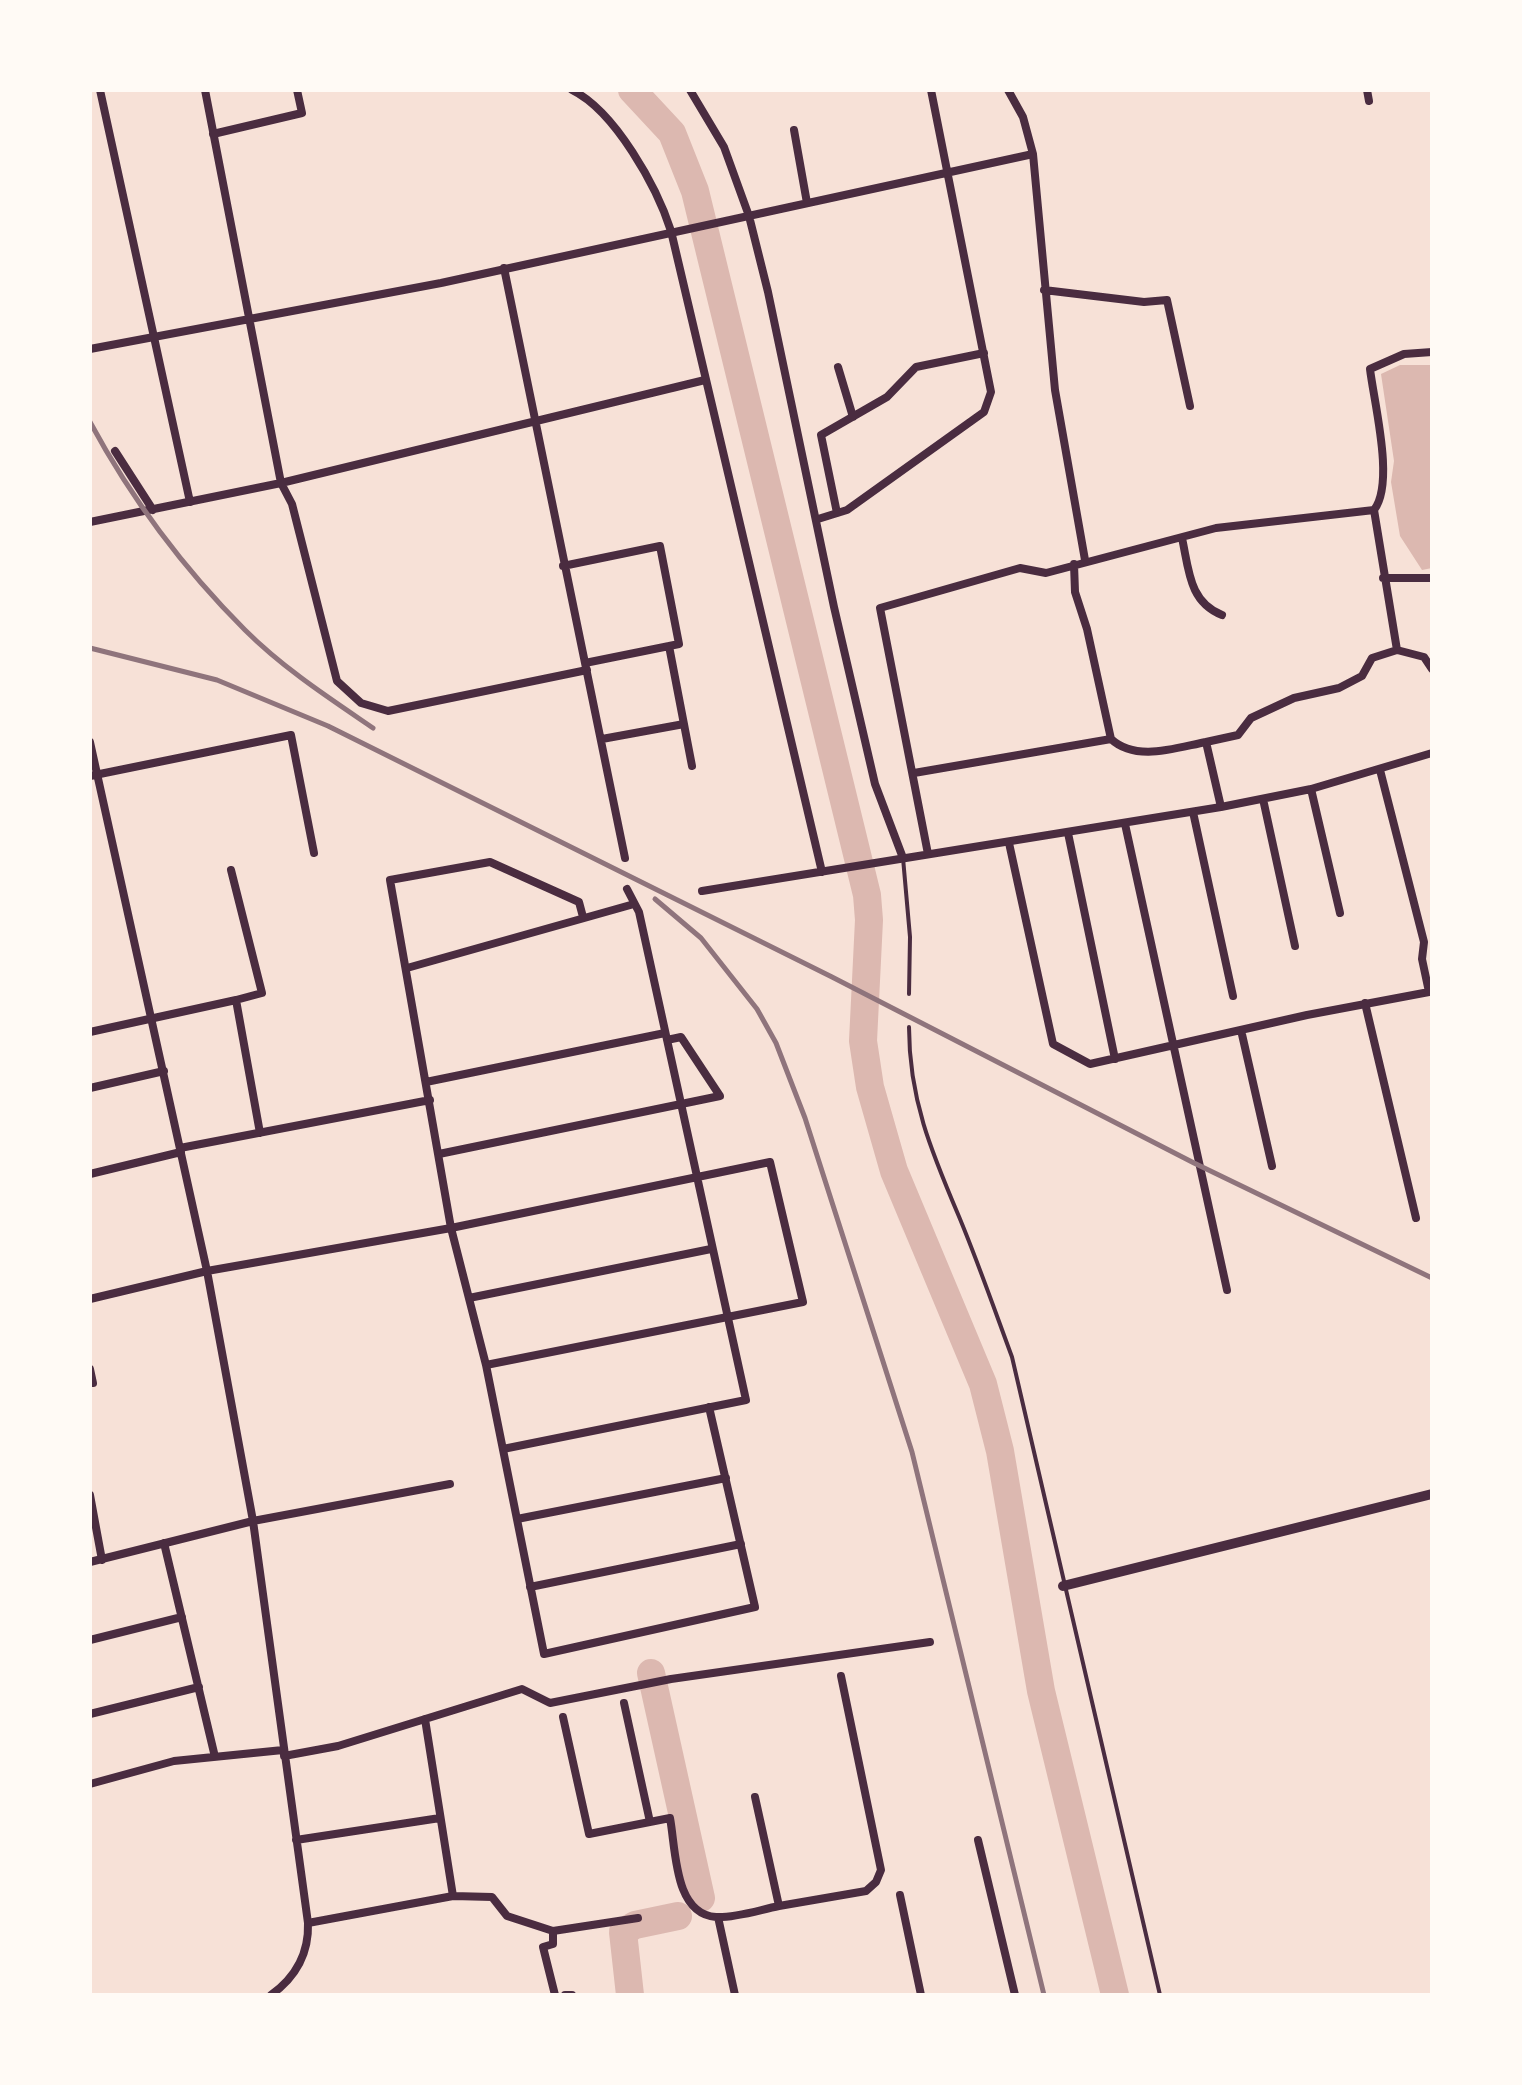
<!DOCTYPE html>
<html>
<head>
<meta charset="utf-8">
<style>
	body { margin:0 }
	#map { position:relative; width:1522px; height:2085px; overflow:hidden; background:#f7e1d7; font-family:"PT Serif",serif }
	canvas { display:block }
	.frame { position:absolute; inset:0; border:92px solid #fffaf5; pointer-events:none }
</style>
</head>
<body>
<div id="map">
<canvas width="1522" height="2085"></canvas>
<div class="frame"></div>
</div>
<script>
const g = document.querySelector('canvas').getContext('2d');
g.lineJoin = 'round';
function fillPath(path, color) {
  g.fillStyle = color;
  g.fill(path, 'evenodd');
}
function trace(path, color, width, dash) {
  g.strokeStyle = color;
  g.lineWidth = width;
  g.lineCap = dash ? 'butt' : 'round';
  g.setLineDash(dash || []);
  g.stroke(path);
}
const water = new Path2D(`
	M 1400,365 L 1432,365 L 1432,568 L 1422,570 L 1400,536 L 1391,482 L 1394,461 L 1381,374 Z`);
const river = new Path2D(`
	M 632,90 L 672,133 L 695,191 L 867,895 L 869,920 L 863,1041 L 870,1087 L 894,1171 L 983,1384 L 1000,1451 L 1041,1691 L 1115,1995
	M 651,1673 L 701,1898
	M 630,1995 L 623,1932 L 635,1925 L 678,1916`);
const service = new Path2D(`
	M 903,858 L 910,937 L 909,994
	M 909,1027 C 909,1100 932,1153 960,1219 C 979,1265 995,1311 1012,1357 L 1160,1995`);
const minor = new Path2D(`
	M 100,90 L 190,502
	M 205,90 L 281,483 L 292,504 L 337,681 L 361,703 L 388,711 L 587,670
	M 572,90 C 615,111 657,187 671,231 L 822,872
	M 690,90 L 724,147 L 749,216 L 768,292 L 834,607 L 875,784 L 903,858
	M 1008,90 L 1023,117 L 1033,154 L 1055,390 L 1085,560
	M 1367,90 L 1369,101
	M 794,130 L 807,203
	M 213,134 L 302,113 L 297,90
	M 504,268 L 625,858
	M 1044,290 L 1144,302 L 1167,300 L 1190,406
	M 90,349 L 441,283 L 1033,154
	M 1432,352 L 1404,354 L 1370,369 C 1374,403 1395,483 1374,510 L 1397,650 L 1424,657 L 1432,669
	M 838,367 L 853,417
	M 115,451 L 153,510
	M 837,513 L 821,435 L 887,397 L 916,367 L 984,353
	M 818,519 L 847,510 L 984,412 L 991,392 L 931,90
	M 90,522 L 281,483 L 705,380
	M 1182,538 C 1189,570 1189,602 1222,615
	M 1074,564 L 1075,592 L 1087,629 L 1111,739 C 1136,762 1175,748 1206,742 L 1221,807
	M 563,566 L 660,546 L 679,644 L 585,663
	M 1383,578 L 1432,578
	M 669,646 L 692,766
	M 602,739 L 684,724
	M 90,742 L 207,1271 L 253,1521 L 308,1923 C 309,1953 296,1977 271,1995
	M 1206,742 L 1238,735 L 1251,718 L 1294,698 L 1339,688 L 1362,676 L 1372,658 L 1397,650
	M 914,773 L 1111,739
	M 90,776 L 291,735 L 314,853
	M 1311,789 L 1340,913
	M 1263,799 L 1295,946
	M 1193,812 L 1233,996
	M 1125,824 L 1227,1290
	M 1068,833 L 1115,1059
	M 1009,843 L 1053,1044 L 1090,1064 L 1307,1015 L 1429,992 L 1422,959 L 1424,942 L 1380,770
	M 928,854 L 880,608 L 1020,568 L 1046,573 L 1216,528 L 1374,510
	M 231,870 L 262,993 L 236,1000
	M 702,891 L 1221,807 L 1311,789 L 1432,753
	M 583,917 L 579,902 L 490,862 L 390,880 L 451,1228 L 486,1365 L 544,1654 L 755,1607 L 709,1407
	M 407,968 L 634,904
	M 1365,1003 L 1416,1218
	M 1241,1030 L 1272,1166
	M 90,1032 L 236,1000 L 260,1133
	M 426,1082 L 665,1033
	M 90,1088 L 164,1071
	M 180,1148 L 430,1100
	M 439,1154 L 720,1096 L 681,1037 L 667,1040
	M 90,1174 L 181,1152
	M 469,1298 L 711,1249
	M 90,1299 L 207,1271 L 451,1228 L 770,1162 L 803,1302 L 486,1365
	M 90,1369 L 93,1383 L 90,1383
	M 503,1449 L 746,1400 L 639,912 L 627,889
	M 90,1495 L 102,1560
	M 517,1519 L 726,1478
	M 164,1543 L 215,1757
	M 90,1562 L 253,1521 L 450,1484
	M 530,1587 L 741,1544
	M 90,1640 L 182,1617
	M 624,1703 L 650,1822
	M 90,1714 L 199,1687
	M 563,1717 L 589,1834 L 670,1818 C 676,1850 674,1914 716,1917 C 735,1918 759,1910 779,1906 L 755,1797
	M 284,1756 L 338,1746 L 522,1689 L 550,1703 L 671,1679 L 930,1642
	M 90,1784 L 174,1761 L 283,1750
	M 296,1840 L 440,1818
	M 978,1840 L 1015,1995
	M 900,1895 L 921,1995
	M 453,1896 L 492,1897 L 507,1916 L 553,1931
	M 779,1906 L 866,1891 L 876,1882 L 881,1870 L 841,1676
	M 718,1917 L 735,1995
	M 308,1923 L 453,1896 L 425,1719
	M 555,1995 L 543,1947 L 553,1944 L 553,1931 L 638,1918
	M 565,1995 L 572,1995`);
const tertiary = new Path2D(`
	M 1063,1586 L 1432,1494`);
const rail = new Path2D(`
	M 90,422 C 131,498 184,569 245,630 C 283,668 329,698 373,728
	M 90,648 L 217,680 L 328,726 L 832,977 L 1194,1163 L 1432,1278
	M 655,899 L 701,938 L 757,1009 L 776,1043 L 805,1118 L 912,1452 L 1044,1995`);
fillPath(water, '#dcb8b0');
trace(river, '#dcb8b0', 28);
trace(service, '#4a2c40', 4);
trace(minor, '#4a2c40', 8);
trace(tertiary, '#4a2c40', 10);
trace(rail, '#8f747c', 5);
</script>
</body>
</html>
